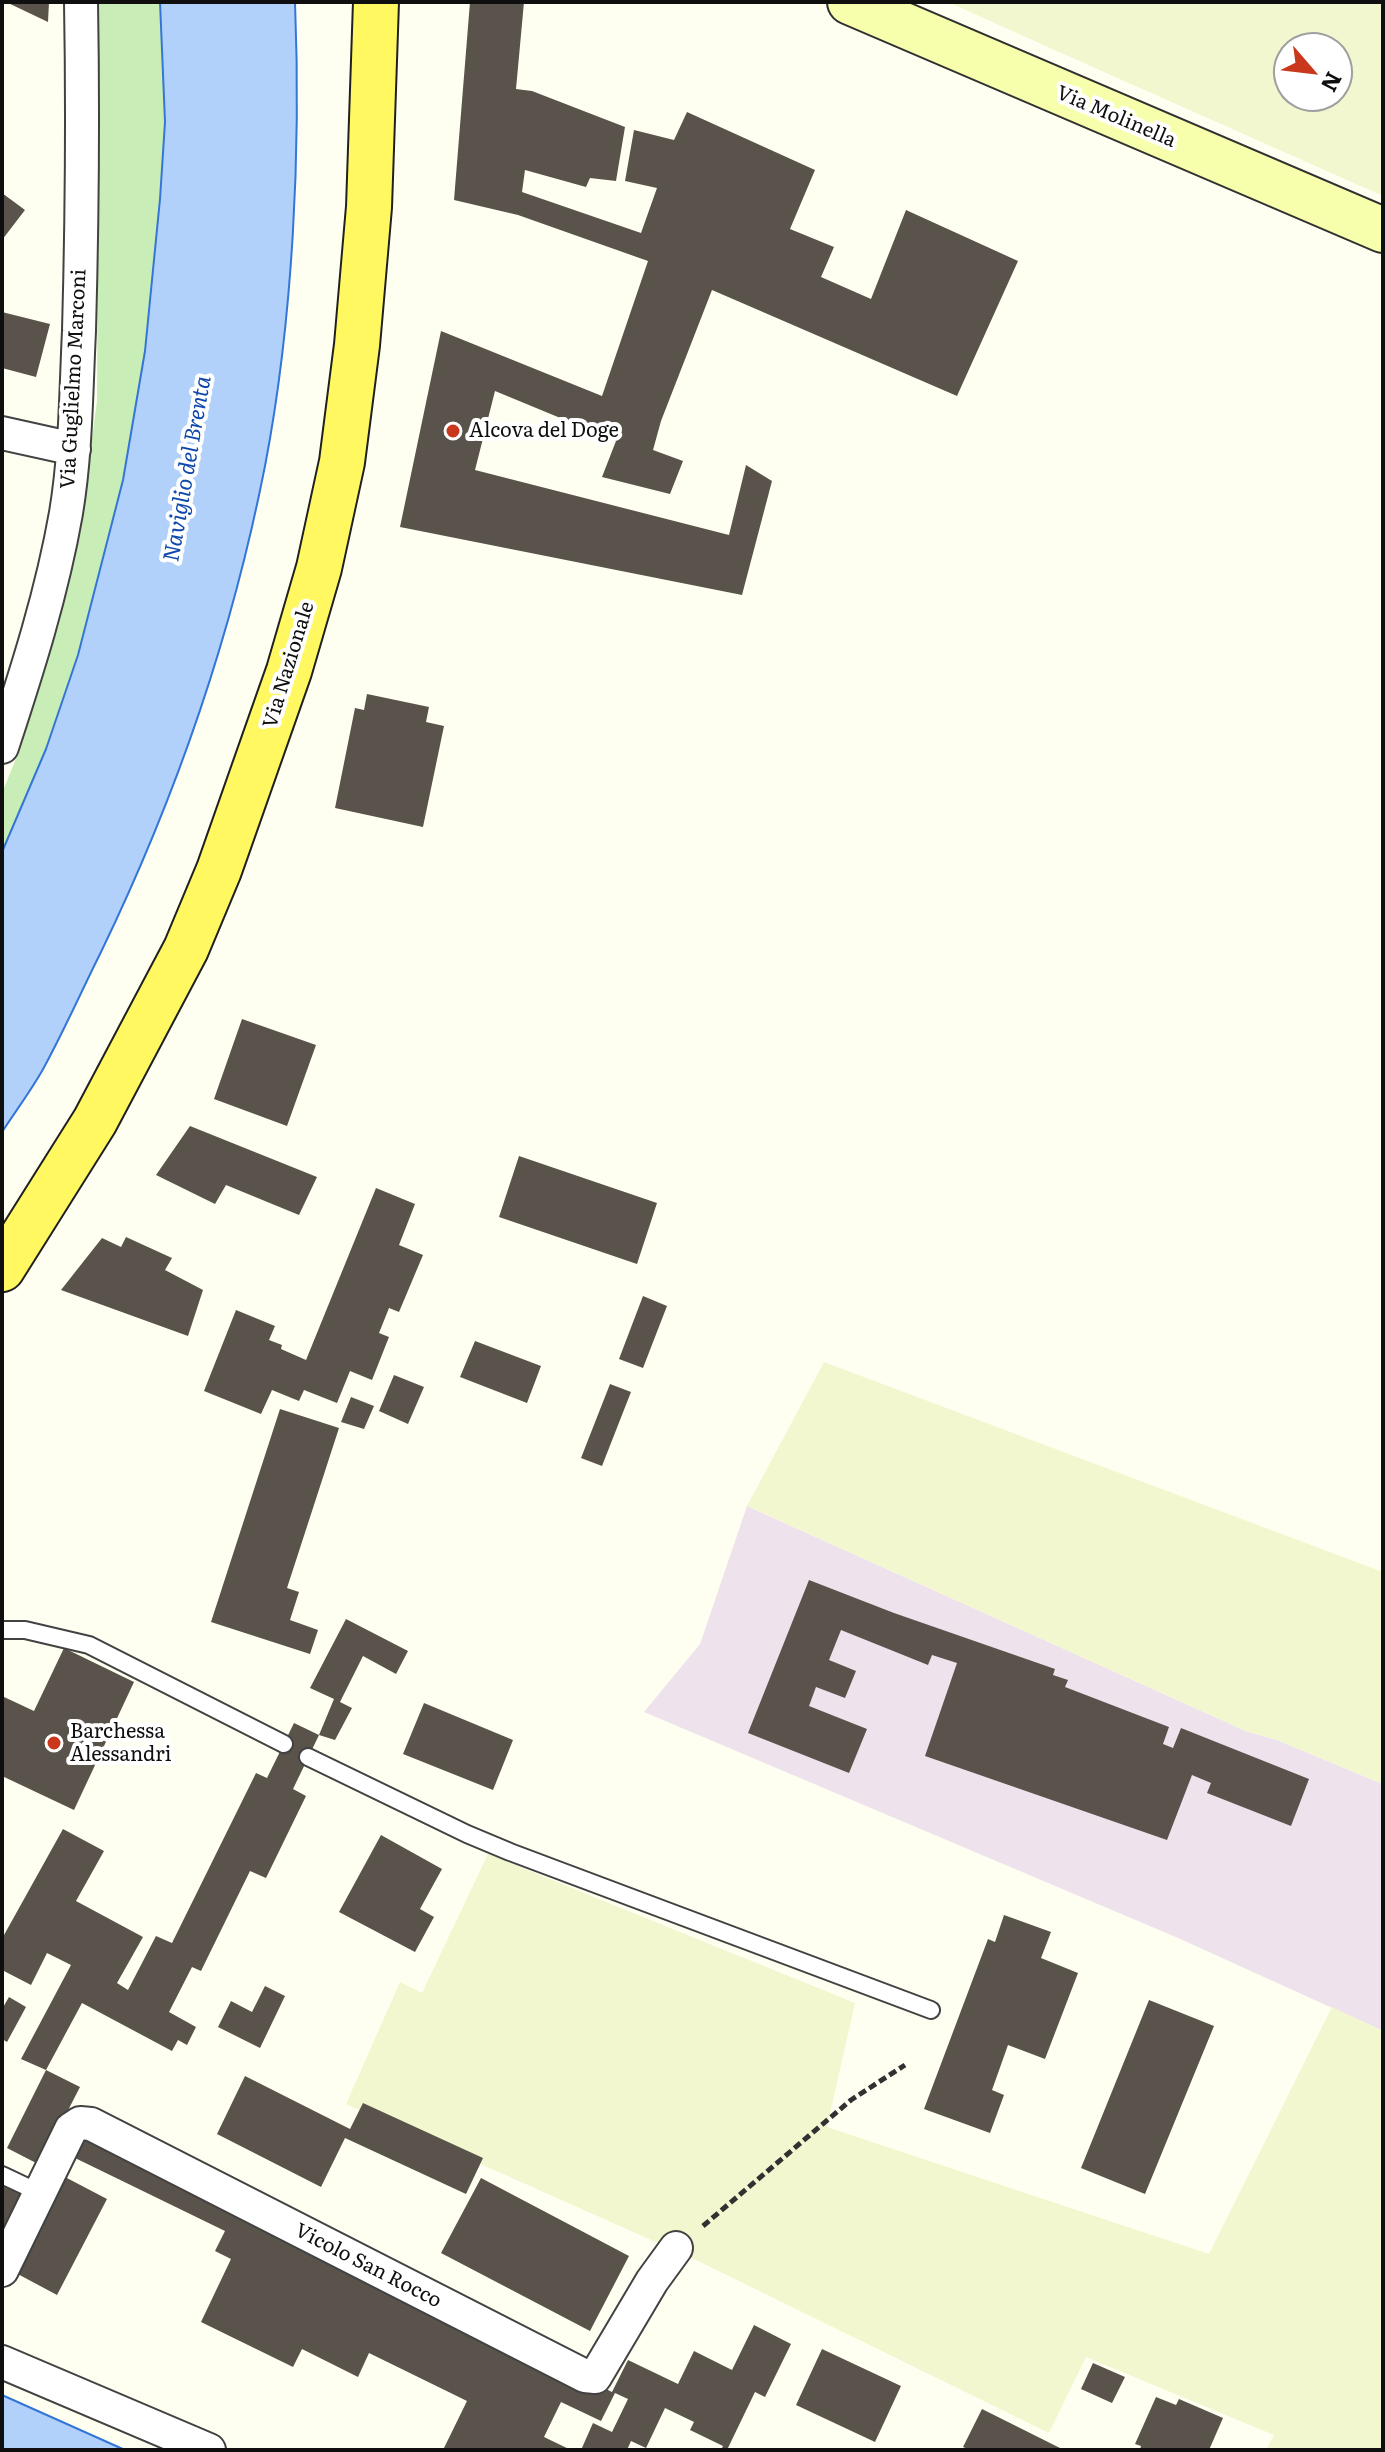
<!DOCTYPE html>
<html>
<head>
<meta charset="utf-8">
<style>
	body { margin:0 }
	#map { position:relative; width:1385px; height:2452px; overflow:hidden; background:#fffff1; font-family:Literata,serif }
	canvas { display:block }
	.frame { position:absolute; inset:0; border:4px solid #0f0f0f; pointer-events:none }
	.north { position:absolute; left:1273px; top:32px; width:80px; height:80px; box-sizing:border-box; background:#fff; border:2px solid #9f9f9f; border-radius:50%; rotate:118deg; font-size:22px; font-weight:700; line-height:32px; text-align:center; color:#0f0f0f }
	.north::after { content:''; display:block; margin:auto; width:28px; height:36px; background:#c9371d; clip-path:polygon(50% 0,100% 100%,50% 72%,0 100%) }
</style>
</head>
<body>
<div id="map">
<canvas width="1385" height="2452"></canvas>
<div class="frame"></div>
<div class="north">N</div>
</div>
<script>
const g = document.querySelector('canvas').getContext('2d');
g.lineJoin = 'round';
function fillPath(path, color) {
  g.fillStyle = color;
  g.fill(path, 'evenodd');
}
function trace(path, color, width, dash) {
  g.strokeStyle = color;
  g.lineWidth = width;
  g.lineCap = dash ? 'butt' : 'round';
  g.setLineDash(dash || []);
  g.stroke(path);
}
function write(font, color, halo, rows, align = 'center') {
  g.font = font + ' Literata,serif';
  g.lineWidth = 8;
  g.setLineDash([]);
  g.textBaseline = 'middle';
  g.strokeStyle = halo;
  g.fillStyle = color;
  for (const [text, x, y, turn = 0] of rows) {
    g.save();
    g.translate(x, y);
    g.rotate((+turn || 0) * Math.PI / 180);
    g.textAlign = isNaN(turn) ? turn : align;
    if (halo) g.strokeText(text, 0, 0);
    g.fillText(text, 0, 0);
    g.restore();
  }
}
const industrial = new Path2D(`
	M 747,1506 L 1246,1731 L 1277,1740 L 1383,1784 L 1383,2031 L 1178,1938 L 644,1712 L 700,1644 Z`);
const farmland = new Path2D(`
	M 948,2 L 1383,2 L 1383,196 L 1041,44 ZM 1289,48 L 1337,48 L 1337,96 L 1289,96 Z
	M 824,1362 L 1383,1572 L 1383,1784 L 1277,1740 L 1246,1731 L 747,1506 Z
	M 488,1854 L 855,2003 L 827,2127 L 1209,2254 L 1332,2007 L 1383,2031 L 1383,2450 L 1266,2450 L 1274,2435 L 1086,2357 L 1049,2433 L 696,2260 L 346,2104 L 400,1982 L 422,1993 Z`);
const green = new Path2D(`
	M 99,2 L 160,2 C 162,42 166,83 165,123 C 164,165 160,208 156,250 C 137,455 90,665 2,852 L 2,793 L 20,749 L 81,523 L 97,401 Z`);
const water = new Path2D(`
	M 160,2 L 295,2 C 301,151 293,320 265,466 C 232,634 175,799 101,952 C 81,992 63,1033 42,1071 C 30,1092 15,1112 2,1132 L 2,852 L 46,749 L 78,655 L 123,480 L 145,351 L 160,199 L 165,122 Z
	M 2,2395 L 125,2450 L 2,2450 Z`);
const building = new Path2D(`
	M 6,2 L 49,2 L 48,22 Z
	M 470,2 L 524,2 L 516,89 L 532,91 L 625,127 L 616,181 L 590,178 L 586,187 L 525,170 L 522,192 L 641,233 L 657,188 L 625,181 L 634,130 L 674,140 L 687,112 L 815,170 L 790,229 L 834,247 L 821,277 L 871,299 L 906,210 L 1018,261 L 957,396 L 712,290 L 661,421 L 653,450 L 683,461 L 670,494 L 602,477 L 616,441 L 495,391 L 475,470 L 729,535 L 746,465 L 772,481 L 742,595 L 400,527 L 441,331 L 602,396 L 648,261 L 518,215 L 454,200 Z
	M 2,193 L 25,210 L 2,240 Z
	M 2,312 L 50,324 L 36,377 L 2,368 Z
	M 367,694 L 429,707 L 426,722 L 444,726 L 423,827 L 335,808 L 355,708 L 364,710 Z
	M 242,1019 L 316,1045 L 287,1126 L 214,1099 Z
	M 190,1126 L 317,1177 L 299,1215 L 226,1185 L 215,1204 L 156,1175 Z
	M 519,1156 L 657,1203 L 637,1264 L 499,1217 Z
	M 376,1188 L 415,1204 L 399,1245 L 423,1255 L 399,1312 L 389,1308 L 379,1333 L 389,1337 L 372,1380 L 350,1371 L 337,1403 L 304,1390 L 299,1401 L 272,1390 L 261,1414 L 204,1391 L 236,1310 L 275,1326 L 269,1340 L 282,1345 L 281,1349 L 306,1360 Z
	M 126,1237 L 172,1258 L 165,1270 L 203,1290 L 188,1336 L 61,1290 L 102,1238 L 121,1247 Z
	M 643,1296 L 667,1306 L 643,1368 L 619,1359 Z
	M 475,1341 L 541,1366 L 527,1403 L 460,1377 Z
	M 394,1375 L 424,1387 L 408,1424 L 379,1411 Z
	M 610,1384 L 631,1392 L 602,1466 L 581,1458 Z
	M 351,1397 L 374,1406 L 364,1429 L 341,1422 Z
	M 280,1409 L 339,1428 L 287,1588 L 299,1592 L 290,1620 L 318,1630 L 310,1654 L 211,1622 Z
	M 809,1580 L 894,1613 L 1055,1669 L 1053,1675 L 1068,1680 L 1065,1687 L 1169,1727 L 1163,1744 L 1173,1748 L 1181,1728 L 1309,1779 L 1291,1826 L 1207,1793 L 1211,1783 L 1192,1775 L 1167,1840 L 925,1756 L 957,1663 L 932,1655 L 928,1665 L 841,1630 L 829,1660 L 856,1671 L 845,1698 L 816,1687 L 809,1706 L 867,1729 L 849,1773 L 748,1733 Z
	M 346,1619 L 408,1651 L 396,1674 L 363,1656 L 340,1702 L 352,1708 L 335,1740 L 319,1735 L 334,1699 L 310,1688 Z
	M 64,1648 L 134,1682 L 74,1810 L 2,1776 L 2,1696 L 34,1711 Z
	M 424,1703 L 513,1740 L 493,1790 L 403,1754 Z
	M 294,1723 L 319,1735 L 293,1789 L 306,1796 L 266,1878 L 250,1871 L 201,1971 L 192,1967 L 169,2012 L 196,2027 L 187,2045 L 178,2040 L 172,2051 L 82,2003 L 46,2070 L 80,2087 L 40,2165 L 7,2148 L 46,2070 L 21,2059 L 71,1965 L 47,1953 L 31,1985 L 2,1970 L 2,1933 L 4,1935 L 63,1829 L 104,1851 L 76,1901 L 143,1937 L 117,1983 L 128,1990 L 156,1936 L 172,1943 L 256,1773 L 267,1778 Z
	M 381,1835 L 442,1869 L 420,1909 L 434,1917 L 415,1952 L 339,1912 Z
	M 1004,1915 L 1051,1932 L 1041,1958 L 1078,1973 L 1045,2059 L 1008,2045 L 992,2090 L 1004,2095 L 990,2133 L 924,2109 L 988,1939 L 995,1942 Z
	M 265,1986 L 285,1996 L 260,2048 L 218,2027 L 231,2001 L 252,2012 Z
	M 9,1997 L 26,2007 L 7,2042 L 2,2039 L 2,2009 Z
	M 1149,2000 L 1214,2026 L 1145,2194 L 1081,2168 Z
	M 245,2076 L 350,2129 L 363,2103 L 483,2158 L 466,2194 L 345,2138 L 321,2187 L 217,2134 Z
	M 86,2130 L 612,2392 L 628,2360 L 678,2384 L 694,2351 L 732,2370 L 754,2325 L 791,2344 L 765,2397 L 755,2392 L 727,2450 L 721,2450 L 723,2446 L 690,2430 L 694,2422 L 665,2408 L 646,2448 L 631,2441 L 627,2450 L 581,2450 L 593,2423 L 612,2432 L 628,2399 L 615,2393 L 601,2421 L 561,2402 L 544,2437 L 571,2450 L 443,2450 L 467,2401 L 369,2353 L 358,2377 L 302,2349 L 293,2367 L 201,2322 L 231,2259 L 215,2251 L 225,2231 L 73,2157 Z
	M 65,2177 L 107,2199 L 57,2295 L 14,2272 Z
	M 481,2178 L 629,2256 L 590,2331 L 441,2253 Z
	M 2,2179 L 27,2190 L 2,2235 Z
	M 822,2349 L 901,2386 L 875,2442 L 796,2405 Z
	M 1093,2363 L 1125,2377 L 1112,2403 L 1081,2389 Z
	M 1156,2397 L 1176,2405 L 1179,2399 L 1223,2418 L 1209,2450 L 1140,2450 L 1141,2446 L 1135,2444 Z
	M 982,2409 L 1064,2450 L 970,2450 L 963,2447 Z`);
const path = new Path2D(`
	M 703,2226 L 851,2100 L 905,2065`);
const lane = new Path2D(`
	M 2,1630 L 25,1630 L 89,1645 L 284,1744
	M 308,1757 L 467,1834 L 510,1852 L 931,2010
	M 2,2175 L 40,2193`);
const street = new Path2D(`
	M 2,433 L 74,449
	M 2,747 C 27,671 52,593 66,513 C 76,453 76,391 79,331 C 82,221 83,112 81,2
	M 2,2270 L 71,2129 L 80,2123 L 91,2124 L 585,2376 L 595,2377 L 652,2281 L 676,2248
	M 2,2362 L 209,2450`);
const secondary = new Path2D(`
	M 850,2 L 1383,230`);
const primary = new Path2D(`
	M 2,1269 L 95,1121 L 186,949 L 219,870 L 289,671 L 319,568 L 342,462 L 357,345 L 369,207 L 376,2`);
const markers = [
	[453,431,8,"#c9371d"],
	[54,1743,8,"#c9371d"]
];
const streetNames = [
	["Via Molinella",1116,117,23],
	["Via Guglielmo Marconi",74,379,-87],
	["Via Nazionale",289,665,-73],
	["Vicolo San Rocco",368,2266,27]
];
const poiNames = [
	["Alcova del Doge",469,431],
	["Barchessa",70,1732],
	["Alessandri",70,1755]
];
const waterNames = [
	["Naviglio del Brenta",188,469,-80]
];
fillPath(industrial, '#eee3ed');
fillPath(farmland, '#f3f7cf');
fillPath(green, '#c9edb7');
fillPath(water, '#b2d1fa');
trace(water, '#3476d6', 2);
fillPath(building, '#59534b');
trace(lane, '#424242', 20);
trace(street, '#424242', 36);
trace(secondary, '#313131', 48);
trace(primary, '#202020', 48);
trace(path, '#313131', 5, [8, 4]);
trace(lane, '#fff', 16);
trace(street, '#fff', 32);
trace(secondary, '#f8ffac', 44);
trace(primary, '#fff861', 44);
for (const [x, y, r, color] of markers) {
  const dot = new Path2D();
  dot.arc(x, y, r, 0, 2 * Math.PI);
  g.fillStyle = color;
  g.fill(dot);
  trace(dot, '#fff', 3);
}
write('20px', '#0f0f0f', '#fff', streetNames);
write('20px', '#0f0f0f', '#fff', poiNames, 'left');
write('italic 22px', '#0f48aa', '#fff', waterNames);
</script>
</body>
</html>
